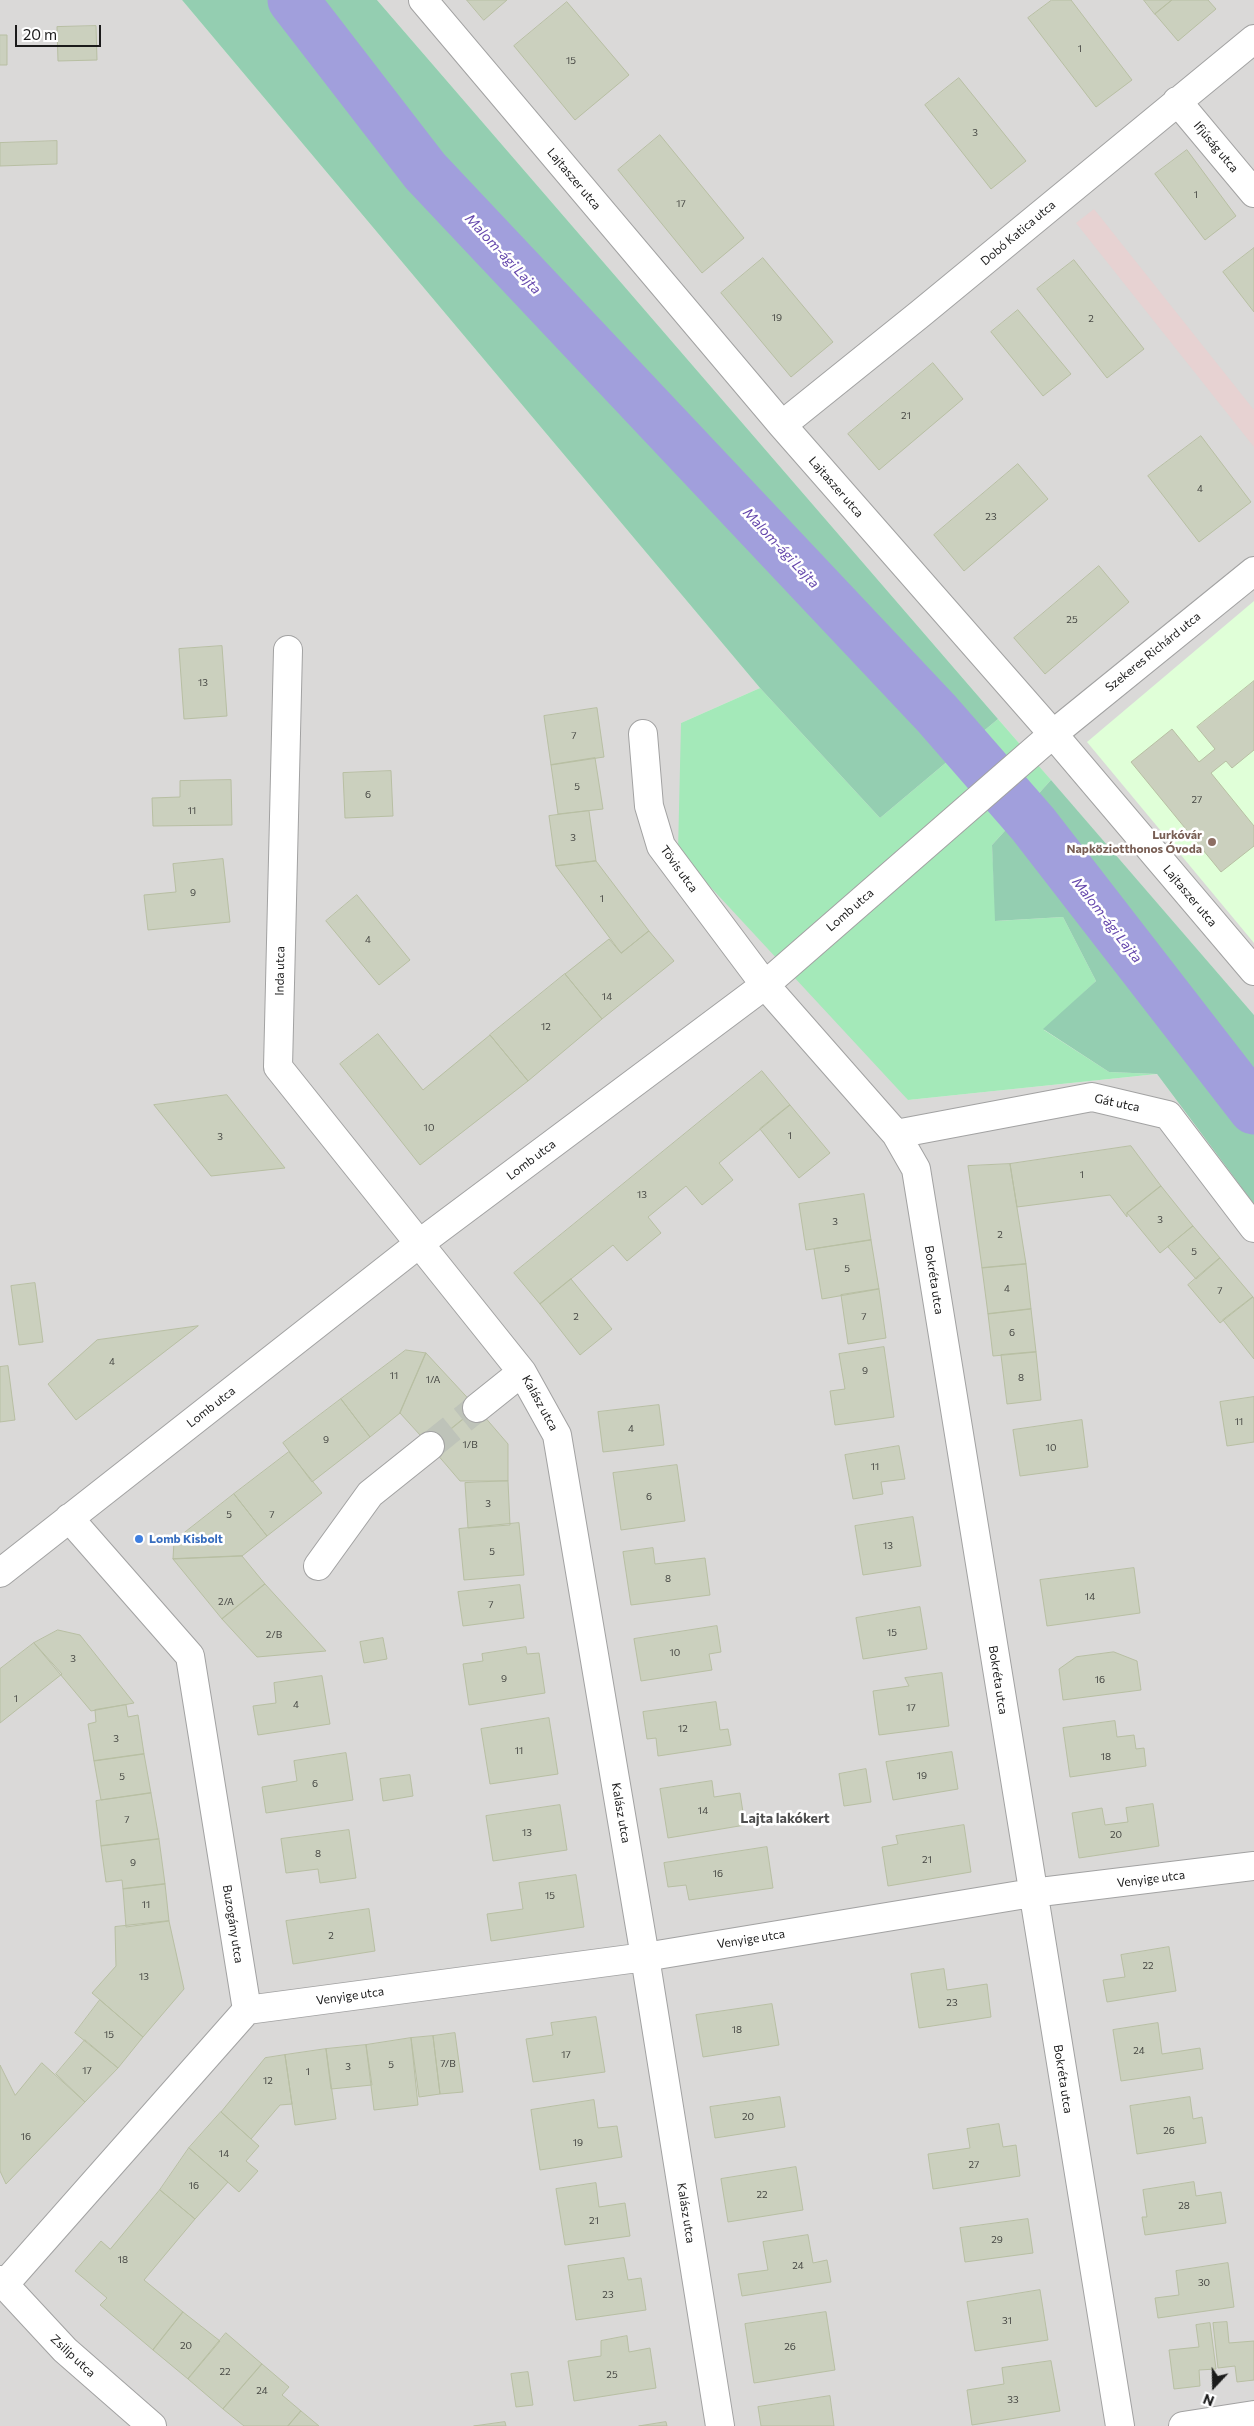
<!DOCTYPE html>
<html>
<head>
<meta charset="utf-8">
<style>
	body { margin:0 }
	#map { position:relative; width:1254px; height:2426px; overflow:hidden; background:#e7ede0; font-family:Commissioner,sans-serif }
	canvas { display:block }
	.north { position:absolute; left:1189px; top:2361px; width:50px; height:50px; -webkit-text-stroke:4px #fff; paint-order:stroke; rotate:201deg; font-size:14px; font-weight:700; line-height:20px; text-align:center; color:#1b1b1b }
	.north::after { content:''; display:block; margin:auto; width:18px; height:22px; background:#1b1b1b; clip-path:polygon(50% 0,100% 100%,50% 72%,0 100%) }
	.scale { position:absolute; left:15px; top:25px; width:86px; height:22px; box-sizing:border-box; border:2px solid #1b1b1b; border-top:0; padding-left:6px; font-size:15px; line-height:18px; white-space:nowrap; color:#1b1b1b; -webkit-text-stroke:4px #fff; paint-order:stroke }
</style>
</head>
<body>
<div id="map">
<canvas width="1254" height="2426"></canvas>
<div class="north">N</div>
<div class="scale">20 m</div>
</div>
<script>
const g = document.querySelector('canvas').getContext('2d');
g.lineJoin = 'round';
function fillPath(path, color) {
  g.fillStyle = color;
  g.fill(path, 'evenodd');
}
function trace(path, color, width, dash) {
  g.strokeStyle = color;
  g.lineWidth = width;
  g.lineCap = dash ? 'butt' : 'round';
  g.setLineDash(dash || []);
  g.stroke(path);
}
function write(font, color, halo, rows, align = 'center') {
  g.font = font + ' Commissioner,sans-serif';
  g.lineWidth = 5;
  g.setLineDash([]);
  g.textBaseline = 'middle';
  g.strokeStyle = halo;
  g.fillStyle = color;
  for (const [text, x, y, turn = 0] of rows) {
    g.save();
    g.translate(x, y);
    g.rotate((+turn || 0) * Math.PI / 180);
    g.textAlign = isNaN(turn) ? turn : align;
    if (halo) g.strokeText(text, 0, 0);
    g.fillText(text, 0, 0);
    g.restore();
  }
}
const residential = new Path2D(`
	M 0,0 L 182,0 L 760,688 L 681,723 L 908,1100 L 1157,1074 L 1254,1204 L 1254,2426 L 0,2426 Z
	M 377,0 L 1254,0 L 1254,1015 L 998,719 Z`);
const industrial = new Path2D(`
	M 1094,209 L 1254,410 L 1254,447 L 1076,223 Z`);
const education = new Path2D(`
	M 1254,601 L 1254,943 L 1087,742 Z`);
const grass = new Path2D(`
	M 760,688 L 880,818 L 998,719 L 1051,780 L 992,845 L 996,921 L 1063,917 L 1096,981 L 1044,1030 L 1109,1072 L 1157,1074 L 908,1100 L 678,852 L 681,723 Z`);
const forest = new Path2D(`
	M 182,0 L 377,0 L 998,719 L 880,818 L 760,688 Z
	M 1051,780 L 1254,1015 L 1254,1204 L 1157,1074 L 1109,1072 L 1043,1029 L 1096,981 L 1063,917 L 995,921 L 992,845 Z`);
const river = new Path2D(`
	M 293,0 L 425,171 L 937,714 L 1033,824 L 1254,1109`);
const building = new Path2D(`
	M 467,0 L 507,0 L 484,20 Z
	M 1052,0 L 1071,0 L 1132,80 L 1096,107 L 1028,18 Z
	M 1144,0 L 1172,0 L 1155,14 Z
	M 1172,0 L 1208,0 L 1216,9 L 1178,41 L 1155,14 Z
	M 567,2 L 629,75 L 575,120 L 514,46 Z
	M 96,26 L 97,60 L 58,61 L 57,27 Z
	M 0,35 L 7,35 L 7,65 L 0,65 Z
	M 959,78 L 1026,161 L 991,189 L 925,105 Z
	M 660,135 L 744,238 L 702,273 L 618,170 Z
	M 57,141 L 57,164 L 0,166 L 0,143 Z
	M 1187,150 L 1236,216 L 1205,240 L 1155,174 Z
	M 1254,248 L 1254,312 L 1223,272 Z
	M 763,258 L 833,342 L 791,377 L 721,293 Z
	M 1074,260 L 1144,349 L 1107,378 L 1037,289 Z
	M 1018,310 L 1071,374 L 1043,396 L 991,332 Z
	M 933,363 L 963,399 L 879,470 L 848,434 Z
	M 1201,436 L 1251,502 L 1199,542 L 1148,476 Z
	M 1018,464 L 1048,499 L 964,571 L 934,535 Z
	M 1099,566 L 1129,602 L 1045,674 L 1014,638 Z
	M 222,646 L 227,716 L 184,719 L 179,649 Z
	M 1254,681 L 1254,750 L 1232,768 L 1226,761 L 1211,773 L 1254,826 L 1254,846 L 1221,872 L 1131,762 L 1172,729 L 1199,762 L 1215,749 L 1197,727 Z
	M 597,708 L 604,757 L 551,765 L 544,716 Z
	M 595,758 L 603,809 L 558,814 L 551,765 Z
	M 391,771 L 393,816 L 345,818 L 343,773 Z
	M 231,780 L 232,825 L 153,826 L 152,798 L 180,797 L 180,781 Z
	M 589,811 L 596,861 L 556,866 L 549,816 Z
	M 223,859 L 230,922 L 148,930 L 144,895 L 176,892 L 173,864 Z
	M 596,861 L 649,931 L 621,953 L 556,866 Z
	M 357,895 L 410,960 L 379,985 L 326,921 Z
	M 649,931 L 674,961 L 602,1019 L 565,974 L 609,939 L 621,953 Z
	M 565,974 L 602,1019 L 528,1081 L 490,1035 Z
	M 378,1034 L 423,1090 L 490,1035 L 528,1081 L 420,1165 L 340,1064 Z
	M 762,1071 L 790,1105 L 719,1163 L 733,1180 L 702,1205 L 686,1186 L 648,1217 L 661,1233 L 627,1261 L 613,1245 L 540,1304 L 514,1273 Z
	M 227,1095 L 285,1168 L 211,1176 L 154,1105 Z
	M 790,1105 L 830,1153 L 799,1178 L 760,1129 Z
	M 1131,1146 L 1161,1186 L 1127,1213 L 1127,1217 L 1110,1195 L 1017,1207 L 1010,1164 Z
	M 1010,1164 L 1026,1264 L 982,1268 L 968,1166 Z
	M 1161,1186 L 1193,1226 L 1160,1253 L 1127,1213 Z
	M 864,1194 L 871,1240 L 806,1250 L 799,1204 Z
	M 1193,1226 L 1220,1258 L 1196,1279 L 1168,1247 Z
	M 871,1240 L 879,1289 L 822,1299 L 814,1249 Z
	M 1220,1258 L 1253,1297 L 1220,1323 L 1188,1285 Z
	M 1026,1264 L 1031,1309 L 988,1314 L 982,1268 Z
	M 571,1279 L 612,1329 L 580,1355 L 540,1304 Z
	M 35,1283 L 43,1342 L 19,1345 L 11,1286 Z
	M 879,1289 L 886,1338 L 848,1344 L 841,1295 Z
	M 1253,1297 L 1254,1299 L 1254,1359 L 1223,1320 Z
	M 1031,1309 L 1036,1352 L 993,1356 L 988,1314 Z
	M 198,1326 L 76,1420 L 48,1384 L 97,1340 Z
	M 884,1347 L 894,1417 L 835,1425 L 830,1391 L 845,1389 L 839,1354 Z
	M 406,1350 L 426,1353 L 400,1413 L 370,1437 L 341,1399 Z
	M 1036,1352 L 1041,1400 L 1007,1404 L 1001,1355 Z
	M 426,1353 L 477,1408 L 430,1446 L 400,1413 Z
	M 8,1366 L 15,1420 L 0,1422 L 0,1367 Z
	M 1254,1397 L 1254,1442 L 1227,1446 L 1220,1402 Z
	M 341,1399 L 370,1437 L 312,1482 L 283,1443 Z
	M 659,1405 L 664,1445 L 603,1452 L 598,1412 Z
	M 477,1408 L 508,1444 L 508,1481 L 460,1481 L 430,1446 Z
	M 1082,1420 L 1088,1467 L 1020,1476 L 1013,1430 Z
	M 899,1446 L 905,1479 L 881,1482 L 883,1494 L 853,1499 L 845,1455 Z
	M 289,1452 L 322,1493 L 267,1536 L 234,1494 Z
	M 677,1465 L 685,1521 L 621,1530 L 613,1473 Z
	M 508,1481 L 510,1525 L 468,1528 L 465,1483 Z
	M 234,1494 L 267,1536 L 242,1556 L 173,1559 L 174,1541 Z
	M 913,1517 L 921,1566 L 863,1575 L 855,1526 Z
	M 519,1523 L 524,1575 L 464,1580 L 459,1529 Z
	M 653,1548 L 655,1564 L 705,1558 L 710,1595 L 631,1605 L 623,1552 Z
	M 242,1556 L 265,1584 L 222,1619 L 173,1559 Z
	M 1134,1568 L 1140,1613 L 1047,1626 L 1040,1580 Z
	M 265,1584 L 326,1651 L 257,1657 L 222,1619 Z
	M 520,1585 L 524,1618 L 463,1626 L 458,1592 Z
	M 920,1607 L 927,1649 L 863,1659 L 856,1618 Z
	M 717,1626 L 721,1652 L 709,1654 L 712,1670 L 641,1681 L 634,1639 Z
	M 58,1630 L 80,1635 L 134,1703 L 91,1711 L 34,1643 Z
	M 383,1638 L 387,1659 L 364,1663 L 360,1642 Z
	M 34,1643 L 62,1674 L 0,1723 L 0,1669 Z
	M 526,1647 L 527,1654 L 539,1653 L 545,1693 L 469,1705 L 463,1664 L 483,1661 L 482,1654 Z
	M 1114,1652 L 1137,1661 L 1141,1690 L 1063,1700 L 1059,1669 L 1076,1657 Z
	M 942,1673 L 949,1726 L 879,1735 L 873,1691 L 909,1686 L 905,1678 Z
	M 322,1676 L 330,1724 L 258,1735 L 253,1706 L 276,1703 L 274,1683 Z
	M 716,1702 L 720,1730 L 728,1729 L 731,1745 L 658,1756 L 656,1738 L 647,1739 L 643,1712 Z
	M 126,1705 L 128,1717 L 138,1715 L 144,1754 L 94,1761 L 88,1724 L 96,1722 L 95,1710 Z
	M 549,1718 L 558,1774 L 490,1784 L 481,1729 Z
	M 1115,1721 L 1117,1737 L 1134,1735 L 1136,1749 L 1144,1748 L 1146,1766 L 1070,1777 L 1063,1728 Z
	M 952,1752 L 958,1789 L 893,1800 L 886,1762 Z
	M 346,1753 L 353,1800 L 266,1813 L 262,1787 L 297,1781 L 294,1761 Z
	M 144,1754 L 151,1793 L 101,1800 L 94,1761 Z
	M 866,1769 L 871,1802 L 844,1806 L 839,1774 Z
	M 410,1775 L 413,1796 L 383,1801 L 380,1779 Z
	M 712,1781 L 714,1797 L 740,1793 L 745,1825 L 668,1838 L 660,1789 Z
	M 151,1793 L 159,1839 L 101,1846 L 96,1801 Z
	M 1153,1804 L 1159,1846 L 1079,1858 L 1072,1813 L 1102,1808 L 1105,1825 L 1128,1822 L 1126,1808 Z
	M 560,1805 L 567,1850 L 493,1861 L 486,1816 Z
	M 964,1825 L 971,1872 L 888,1886 L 882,1847 L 898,1844 L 896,1836 Z
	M 349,1830 L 356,1878 L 320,1883 L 318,1869 L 286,1873 L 281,1839 Z
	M 159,1839 L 165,1884 L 123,1889 L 122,1880 L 106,1882 L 101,1846 Z
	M 767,1847 L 773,1888 L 689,1900 L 686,1885 L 668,1887 L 664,1863 Z
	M 576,1875 L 584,1927 L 491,1941 L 487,1914 L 523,1909 L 519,1883 Z
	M 165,1884 L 169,1921 L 126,1927 L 123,1889 Z
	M 369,1909 L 375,1951 L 293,1964 L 286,1921 Z
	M 169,1921 L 184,1989 L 143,2037 L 92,1993 L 116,1966 L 115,1927 Z
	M 1169,1947 L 1176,1991 L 1107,2002 L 1103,1980 L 1125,1977 L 1121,1955 Z
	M 944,1969 L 947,1990 L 987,1984 L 991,2017 L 919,2028 L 911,1974 Z
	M 100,2000 L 143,2037 L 118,2068 L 75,2033 Z
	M 772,2004 L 779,2045 L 703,2057 L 696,2015 Z
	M 596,2017 L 605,2072 L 533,2082 L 526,2039 L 553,2035 L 551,2023 Z
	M 1158,2023 L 1162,2054 L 1200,2048 L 1203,2069 L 1121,2081 L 1113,2030 Z
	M 455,2033 L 463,2092 L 440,2094 L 433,2036 Z
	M 433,2036 L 440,2094 L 419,2097 L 411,2038 Z
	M 411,2038 L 418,2105 L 374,2110 L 366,2045 Z
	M 85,2040 L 118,2068 L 85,2102 L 56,2074 Z
	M 366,2045 L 372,2085 L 331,2089 L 326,2049 Z
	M 326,2049 L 336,2119 L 295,2125 L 285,2055 Z
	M 285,2055 L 292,2104 L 280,2105 L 251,2139 L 221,2112 L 265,2058 Z
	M 42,2063 L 85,2102 L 6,2184 L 0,2171 L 0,2065 L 15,2095 Z
	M 780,2097 L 785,2127 L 715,2138 L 710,2107 Z
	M 1190,2097 L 1193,2119 L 1202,2117 L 1206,2143 L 1137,2154 L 1130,2106 Z
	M 594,2100 L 598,2128 L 617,2126 L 622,2157 L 540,2170 L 531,2110 Z
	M 221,2112 L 259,2146 L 246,2161 L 258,2171 L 239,2192 L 189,2148 Z
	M 999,2124 L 1003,2147 L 1016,2145 L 1020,2176 L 933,2189 L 928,2154 L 970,2148 L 967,2129 Z
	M 189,2148 L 228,2182 L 195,2219 L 160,2190 Z
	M 796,2167 L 803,2210 L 728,2222 L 721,2179 Z
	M 1194,2182 L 1196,2196 L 1221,2192 L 1226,2223 L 1145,2235 L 1142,2217 L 1147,2217 L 1143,2190 Z
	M 596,2183 L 599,2207 L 625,2203 L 630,2236 L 565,2245 L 556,2189 Z
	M 160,2190 L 195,2219 L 144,2280 L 183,2312 L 153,2350 L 100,2305 L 107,2298 L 75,2271 L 101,2241 L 110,2249 Z
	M 1028,2219 L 1033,2253 L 965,2262 L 960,2228 Z
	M 808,2235 L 813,2263 L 827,2260 L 831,2282 L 742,2296 L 738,2274 L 768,2270 L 763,2242 Z
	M 624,2258 L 628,2280 L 641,2278 L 646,2310 L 576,2320 L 568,2266 Z
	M 1228,2263 L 1234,2307 L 1158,2318 L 1155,2298 L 1179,2295 L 1176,2271 Z
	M 1040,2290 L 1048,2340 L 975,2351 L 967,2302 Z
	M 183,2312 L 220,2341 L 188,2379 L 153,2350 Z
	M 826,2312 L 835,2370 L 754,2383 L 745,2324 Z
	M 1227,2322 L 1229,2343 L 1254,2341 L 1254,2380 L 1237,2382 L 1235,2366 L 1218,2368 L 1213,2323 Z
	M 1210,2323 L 1216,2369 L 1199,2370 L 1200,2386 L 1174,2389 L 1169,2350 L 1199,2347 L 1196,2325 Z
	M 226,2333 L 262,2364 L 223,2409 L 188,2379 Z
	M 627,2336 L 629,2352 L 650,2348 L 656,2388 L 574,2401 L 568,2361 L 601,2356 L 601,2341 Z
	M 1051,2361 L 1060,2411 L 972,2425 L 967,2390 L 1004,2384 L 1002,2368 Z
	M 262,2364 L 289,2387 L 282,2395 L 301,2411 L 288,2426 L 244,2426 L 223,2409 Z
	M 528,2372 L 533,2405 L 516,2407 L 511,2374 Z
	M 830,2396 L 834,2426 L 761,2426 L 758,2407 Z
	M 301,2411 L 319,2426 L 288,2426 Z
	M 505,2422 L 506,2426 L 474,2426 Z
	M 666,2422 L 667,2426 L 639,2426 Z`);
const minorTunnel = new Path2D(`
	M 430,1446 L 477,1408`);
const minor = new Path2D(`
	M 423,0 L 782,425 L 1053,734 L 1254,971
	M 1177,101 L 1254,193
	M 782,425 L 920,314 L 1254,39
	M 288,650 L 278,1067 L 522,1372 L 557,1435 L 645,1957 L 720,2426
	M 643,734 L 649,806 L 661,846 L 765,985 L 896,1134 L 916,1169 L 1120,2426
	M 896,1134 L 1092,1097 L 1168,1115 L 1254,1228
	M 477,1408 L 522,1372
	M 318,1566 L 370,1494 L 430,1446
	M 0,1573 L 420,1243 L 765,985 L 1053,734 L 1254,571
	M 247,2010 L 645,1957 L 1032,1893 L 1254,1866
	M 0,2280 L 65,2350 L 152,2426
	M 3,2286 L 247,2010 L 190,1656 L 69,1518
	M 1183,2426 L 1254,2415`);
const markers = [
	[1212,842,5,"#8d6e63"],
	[139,1539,5,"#3f7fe0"]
];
const numberNames = [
	["1",1080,49],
	["15",571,61],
	["3",975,133],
	["1",1196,195],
	["17",681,204],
	["19",777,318],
	["2",1091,319],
	["21",906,416],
	["4",1200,489],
	["23",991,517],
	["25",1072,620],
	["13",203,683],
	["7",574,736],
	["5",577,787],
	["6",368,795],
	["27",1197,800],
	["11",192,811],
	["3",573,838],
	["9",193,893],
	["1",602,899],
	["4",368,940],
	["14",607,997],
	["12",546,1027],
	["10",429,1128],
	["1",790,1136],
	["3",220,1137],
	["1",1082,1175],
	["13",642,1195],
	["3",1160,1220],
	["3",835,1222],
	["2",1000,1235],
	["5",1194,1252],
	["5",847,1269],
	["4",1007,1289],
	["7",1220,1291],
	["2",576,1317],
	["7",864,1317],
	["6",1012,1333],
	["4",112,1362],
	["9",865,1371],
	["11",394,1376],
	["8",1021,1378],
	["1/A",433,1380],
	["11",1239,1422],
	["4",631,1429],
	["9",326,1440],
	["1/B",470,1445],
	["10",1051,1448],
	["11",875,1467],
	["6",649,1497],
	["3",488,1504],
	["5",229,1515],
	["7",272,1515],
	["13",888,1546],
	["5",492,1552],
	["8",668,1579],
	["14",1090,1597],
	["2/A",226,1602],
	["7",491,1605],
	["15",892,1633],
	["2/B",274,1635],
	["10",675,1653],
	["3",73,1659],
	["9",504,1679],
	["16",1100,1680],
	["1",16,1699],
	["4",296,1705],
	["17",911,1708],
	["12",683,1729],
	["3",116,1739],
	["11",519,1751],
	["18",1106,1757],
	["19",922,1776],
	["5",122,1777],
	["6",315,1784],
	["14",703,1811],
	["7",127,1820],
	["13",527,1833],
	["20",1116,1835],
	["8",318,1854],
	["21",927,1860],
	["9",133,1863],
	["16",718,1874],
	["15",550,1896],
	["11",146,1905],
	["2",331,1936],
	["22",1148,1966],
	["13",144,1977],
	["23",952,2003],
	["18",737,2030],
	["15",109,2035],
	["24",1139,2051],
	["17",566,2055],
	["7/B",448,2064],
	["5",391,2065],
	["3",348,2067],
	["17",87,2071],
	["1",308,2072],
	["12",268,2081],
	["20",748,2117],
	["26",1169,2131],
	["16",26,2137],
	["19",578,2143],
	["14",224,2154],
	["27",974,2165],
	["16",194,2186],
	["22",762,2195],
	["28",1184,2206],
	["21",594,2221],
	["29",997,2240],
	["18",123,2260],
	["24",798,2266],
	["30",1204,2283],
	["23",608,2295],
	["31",1007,2321],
	["20",186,2346],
	["26",790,2347],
	["22",225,2372],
	["25",612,2375],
	["24",262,2391],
	["33",1013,2400]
];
const streetNames = [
	["Ifjúság utca",1216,147,50],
	["Lajtaszer utca",574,179,50],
	["Dobó Katica utca",1018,233,-40],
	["Lajtaszer utca",836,487,49],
	["Szekeres Richárd utca",1153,652,-39],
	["Tövis utca",679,869,54],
	["Lajtaszer utca",1190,896,50],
	["Lomb utca",850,910,-41],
	["Inda utca",280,971,-89],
	["Gát utca",1117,1103,12],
	["Lomb utca",531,1160,-37],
	["Bokréta utca",934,1280,81],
	["Kalász utca",540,1403,61],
	["Lomb utca",211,1407,-38],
	["Bokréta utca",998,1680,81],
	["Kalász utca",621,1813,80],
	["Venyige utca",1151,1879,-7],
	["Buzogány utca",233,1924,81],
	["Venyige utca",751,1939,-9],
	["Venyige utca",350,1996,-8],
	["Bokréta utca",1063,2079,81],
	["Kalász utca",686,2213,81],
	["Zsilip utca",73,2356,43]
];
const educationNames = [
	["Lurkóvár",1202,835],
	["Napköziotthonos Óvoda",1202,849]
];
const shopNames = [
	["Lomb Kisbolt",149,1539]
];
const waterNames = [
	["Malom-ági Lajta",503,254,47],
	["Malom-ági Lajta",781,548,47],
	["Malom-ági Lajta",1107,920,52]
];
const neighbourhoodNames = [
	["Lajta lakókert",785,1818]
];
fillPath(residential, '#dad9d8');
fillPath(industrial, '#e7d2d2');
fillPath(education, '#e0ffd8');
fillPath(grass, '#a4e9b9');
fillPath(forest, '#94ceb1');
trace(river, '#a19fdc', 51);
fillPath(building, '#cbd0be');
trace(building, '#b8bfa3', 1);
trace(minorTunnel, '#bec3b9', 28, [28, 14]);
trace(minor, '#a2a2a2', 30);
trace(minor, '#fff', 28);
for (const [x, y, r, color] of markers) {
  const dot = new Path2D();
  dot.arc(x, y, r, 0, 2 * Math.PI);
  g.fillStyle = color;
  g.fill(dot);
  trace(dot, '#fff', 2);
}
write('10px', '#474844', null, numberNames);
write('12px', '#1b1b1b', '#fff', streetNames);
write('bold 12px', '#785e54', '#fff', educationNames, 'right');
write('bold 12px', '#366cbe', '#fff', shopNames, 'left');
write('italic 14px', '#6547ac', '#fff', waterNames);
write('bold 14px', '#4e4e4e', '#fff', neighbourhoodNames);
</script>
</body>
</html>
